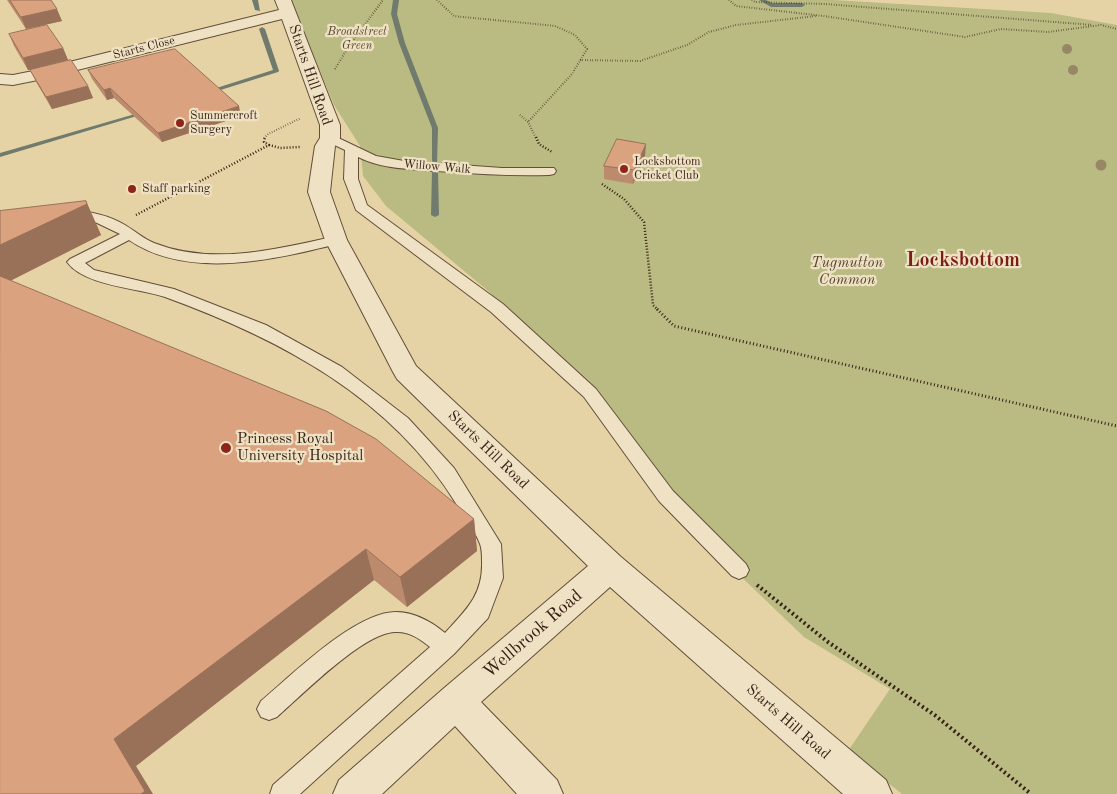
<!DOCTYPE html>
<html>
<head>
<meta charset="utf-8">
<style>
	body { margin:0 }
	canvas { display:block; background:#e6d3a5 }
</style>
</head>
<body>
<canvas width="1117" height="794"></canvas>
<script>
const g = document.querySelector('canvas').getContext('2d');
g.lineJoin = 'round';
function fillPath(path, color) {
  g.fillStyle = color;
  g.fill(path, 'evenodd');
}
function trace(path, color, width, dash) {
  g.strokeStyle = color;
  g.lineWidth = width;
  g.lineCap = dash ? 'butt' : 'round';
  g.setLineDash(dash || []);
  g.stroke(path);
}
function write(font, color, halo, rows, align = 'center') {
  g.font = font + ' "Old Standard TT",serif';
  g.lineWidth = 4.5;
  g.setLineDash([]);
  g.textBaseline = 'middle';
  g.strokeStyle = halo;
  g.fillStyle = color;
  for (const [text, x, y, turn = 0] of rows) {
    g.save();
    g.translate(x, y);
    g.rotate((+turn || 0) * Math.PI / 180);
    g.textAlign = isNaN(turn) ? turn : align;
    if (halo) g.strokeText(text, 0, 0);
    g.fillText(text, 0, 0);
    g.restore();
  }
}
const green = new Path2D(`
	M 290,0 L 833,0 L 1051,13 L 1117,25 L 1117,794 L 902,794 L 848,751 L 890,689 L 804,637 L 658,497 L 618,445 L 634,439 L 609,405 L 578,375 L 487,290 L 386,206 L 363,176 L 360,146 L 334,105 Z`);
const stream = new Path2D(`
	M 252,0 L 258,0 L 260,11 L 255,10 Z
	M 393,0 L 399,0 L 397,14 L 405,43 L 438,128 L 437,164 L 435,165 L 432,163 L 432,128 L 399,43 L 391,14 Z
	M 759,0 L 766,0 L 772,3 L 802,3 L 805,5 L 802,7 L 771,7 Z
	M 262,27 L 265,29 L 279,71 L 278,72 L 211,93 L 207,93 L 207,91 L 273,70 L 259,29 Z
	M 142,112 L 147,113 L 0,157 L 0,153 Z
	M 435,169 L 438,171 L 439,215 L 435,217 L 431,215 L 432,171 Z`);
const pathFar3 = new Path2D(`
	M 437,0 L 454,16 L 555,26 L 575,35 L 587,49 L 572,74 L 528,122
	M 729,0 L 736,6 L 824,16 L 965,37 L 1001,29 L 1048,32 L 1101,25 L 1117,29
	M 752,0 L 755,2 L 825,4 L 1093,25
	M 580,60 L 640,61 L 687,45 L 709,32 L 736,25 L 816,16
	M 335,69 L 349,46 L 383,0
	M 520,115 L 528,122 L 536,138
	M 264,138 L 268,134 L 301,118`);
const pathFar2 = new Path2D(`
	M 536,137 L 539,144 L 552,152
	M 269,145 L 280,148 L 300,147
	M 602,184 L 624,199 L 644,222 L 653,305 L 658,310
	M 136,215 L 269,145 L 264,142 L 265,137`);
const pathFar1 = new Path2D(`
	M 657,309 L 674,326 L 1117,426`);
const path = new Path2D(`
	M 757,585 L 828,642 L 936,716 L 1031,794`);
const service = new Path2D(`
	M 330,134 L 376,156 L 404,161 L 502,168 L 554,168 L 556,171 L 554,174 L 549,175 C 511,176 475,174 437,171 C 410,169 382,169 358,157 L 358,179 L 367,205 L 503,304 L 596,389 L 673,491 L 746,564 L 749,570 L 746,576 L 739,579 L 732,576 L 659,501 L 584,397 L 491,312 L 356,210 L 344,179 L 345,150 L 326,141 L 324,138 L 326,135 Z
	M 70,210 C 89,211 108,215 125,225 C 135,231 144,239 154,243 C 212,266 278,249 336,236 L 341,237 L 343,240 L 341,243 C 277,259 189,281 129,240 L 85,263 L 94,270 L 174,289 L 266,325 L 342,367 L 408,418 L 454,468 L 501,544 L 503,578 L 488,618 L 454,654 L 300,794 L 270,794 L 273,785 L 430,647 C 420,639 409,631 395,632 C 363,633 302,695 277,717 L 269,720 L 261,717 L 257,709 L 261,701 C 292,675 355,612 396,612 C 414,612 432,622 445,633 C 466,610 483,595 482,562 C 482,557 482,549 480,544 C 475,530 464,518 457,505 C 391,397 280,339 165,297 C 138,288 84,286 67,262 L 70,259 L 120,234 L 95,222 L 65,217 L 63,214 L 65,211 Z`);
const minor = new Path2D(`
	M 275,0 L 291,0 L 340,125 L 340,138 L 335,146 L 330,192 L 347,240 L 416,366 L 621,557 L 886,780 L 892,794 L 843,794 L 610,587 L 481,702 L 557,780 L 563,794 L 517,794 L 455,726 L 382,794 L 333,794 L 339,780 L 443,689 L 588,566 L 397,379 L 393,372 L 325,240 L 308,192 L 315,146 L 320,138 L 320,125 L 282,19 L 33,81 L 13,85 L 0,84 L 0,74 L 13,75 L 33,71 L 279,10 Z`);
const trees = [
	[1067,49,5],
	[1073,70,5],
	[1101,165,5.5]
];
const wall = new Path2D(`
	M 7,0 L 51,0 L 62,21 L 26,29 Z
	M 9,34 L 63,48 L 68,60 L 28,70 L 14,46 Z
	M 30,70 L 88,86 L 93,98 L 52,109 L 36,82 Z
	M 88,70 L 241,116 L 162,142 L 114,98 L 107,100 L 92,79 Z
	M 645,157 L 633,184 L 604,179 L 604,166 Z
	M 86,201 L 101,235 L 10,281 L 474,519 L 477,551 L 407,607 L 374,580 L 136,766 L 0,794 L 0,211 Z`);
const shadedWall = new Path2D(`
	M 57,9 L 62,21 L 26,29 L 21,17 Z
	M 63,48 L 68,60 L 28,70 L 23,58 Z
	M 88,86 L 93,98 L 52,109 L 46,97 Z
	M 110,88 L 114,98 L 107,100 L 104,90 Z
	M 239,106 L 241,116 L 162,142 L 158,133 Z
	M 646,144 L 645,157 L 633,184 L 634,170 Z
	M 86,201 L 101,235 L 0,286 L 0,245 Z
	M 474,519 L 477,551 L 407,607 L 400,577 Z
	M 366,549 L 374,580 L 136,766 L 153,794 L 141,794 L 114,739 Z`);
const building = new Path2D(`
	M 10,0 L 51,0 L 57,9 L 21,17 Z
	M 47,25 L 63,48 L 23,58 L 9,34 Z
	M 175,49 L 239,106 L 158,133 L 110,88 L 104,90 L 88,70 Z
	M 71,60 L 88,86 L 46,97 L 30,70 Z
	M 617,139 L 646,144 L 634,170 L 604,166 Z
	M 86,201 L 87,204 L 0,245 L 0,211 Z
	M 0,276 L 326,411 L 376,439 L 474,519 L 400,577 L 366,549 L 114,739 L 145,791 L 141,794 L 0,794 Z`);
const markers = [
	[180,123,5,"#8f2418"],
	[624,169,5,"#8f2418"],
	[132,189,5,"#8f2418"],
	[226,448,6,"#8f2418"]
];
const farParknames = [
	["Broadstreet",357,32],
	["Green",357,46]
];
const farStreetnames = [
	["Starts Close",144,48,-14],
	["Willow Walk",437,167,5]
];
const farPoinames = [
	["Summercroft",190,116],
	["Surgery",190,130],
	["Locksbottom",634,162],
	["Cricket Club",634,176],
	["Staff parking",142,189]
];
const streetNames = [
	["Starts Hill Road",310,75,71],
	["Starts Hill Road",488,450,44],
	["Starts Hill Road",788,722,41]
];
const parkNames = [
	["Tugmutton",847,263],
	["Common",847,280]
];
const poiNames = [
	["Princess Royal",237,439],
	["University Hospital",237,456]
];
const nearStreetnames = [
	["Wellbrook Road",533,634,-41]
];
const districtNames = [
	["Locksbottom",963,261]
];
fillPath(green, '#b9bb83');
fillPath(stream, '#707b6e');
trace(service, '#634e3a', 2);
trace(minor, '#634e3a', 2);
trace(pathFar3, '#372116', 2, [0.5, 2]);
trace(pathFar2, '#372116', 2.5, [1, 2]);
trace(pathFar1, '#372116', 3, [1, 2.5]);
trace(path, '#372116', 4, [2, 3]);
fillPath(service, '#efe2c4');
fillPath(minor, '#efe2c4');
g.fillStyle = '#988765';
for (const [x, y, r] of trees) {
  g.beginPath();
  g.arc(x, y, r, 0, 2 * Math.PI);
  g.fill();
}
fillPath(wall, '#bc8b6d');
fillPath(shadedWall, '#997159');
fillPath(building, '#dba27f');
trace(building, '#997159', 1);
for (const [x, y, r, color] of markers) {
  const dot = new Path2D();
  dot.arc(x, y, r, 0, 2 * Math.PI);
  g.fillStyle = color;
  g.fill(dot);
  trace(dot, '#efe2c4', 2);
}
write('italic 12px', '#584831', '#efe2c4', farParknames);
write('12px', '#372116', '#efe2c4', farStreetnames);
write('12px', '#372116', '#efe2c4', farPoinames, 'left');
write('15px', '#372116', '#efe2c4', streetNames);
write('italic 15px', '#584831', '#efe2c4', parkNames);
write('15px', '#372116', '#efe2c4', poiNames, 'left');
write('18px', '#372116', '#efe2c4', nearStreetnames);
write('bold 20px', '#7a1f14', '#efe2c4', districtNames);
</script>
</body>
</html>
